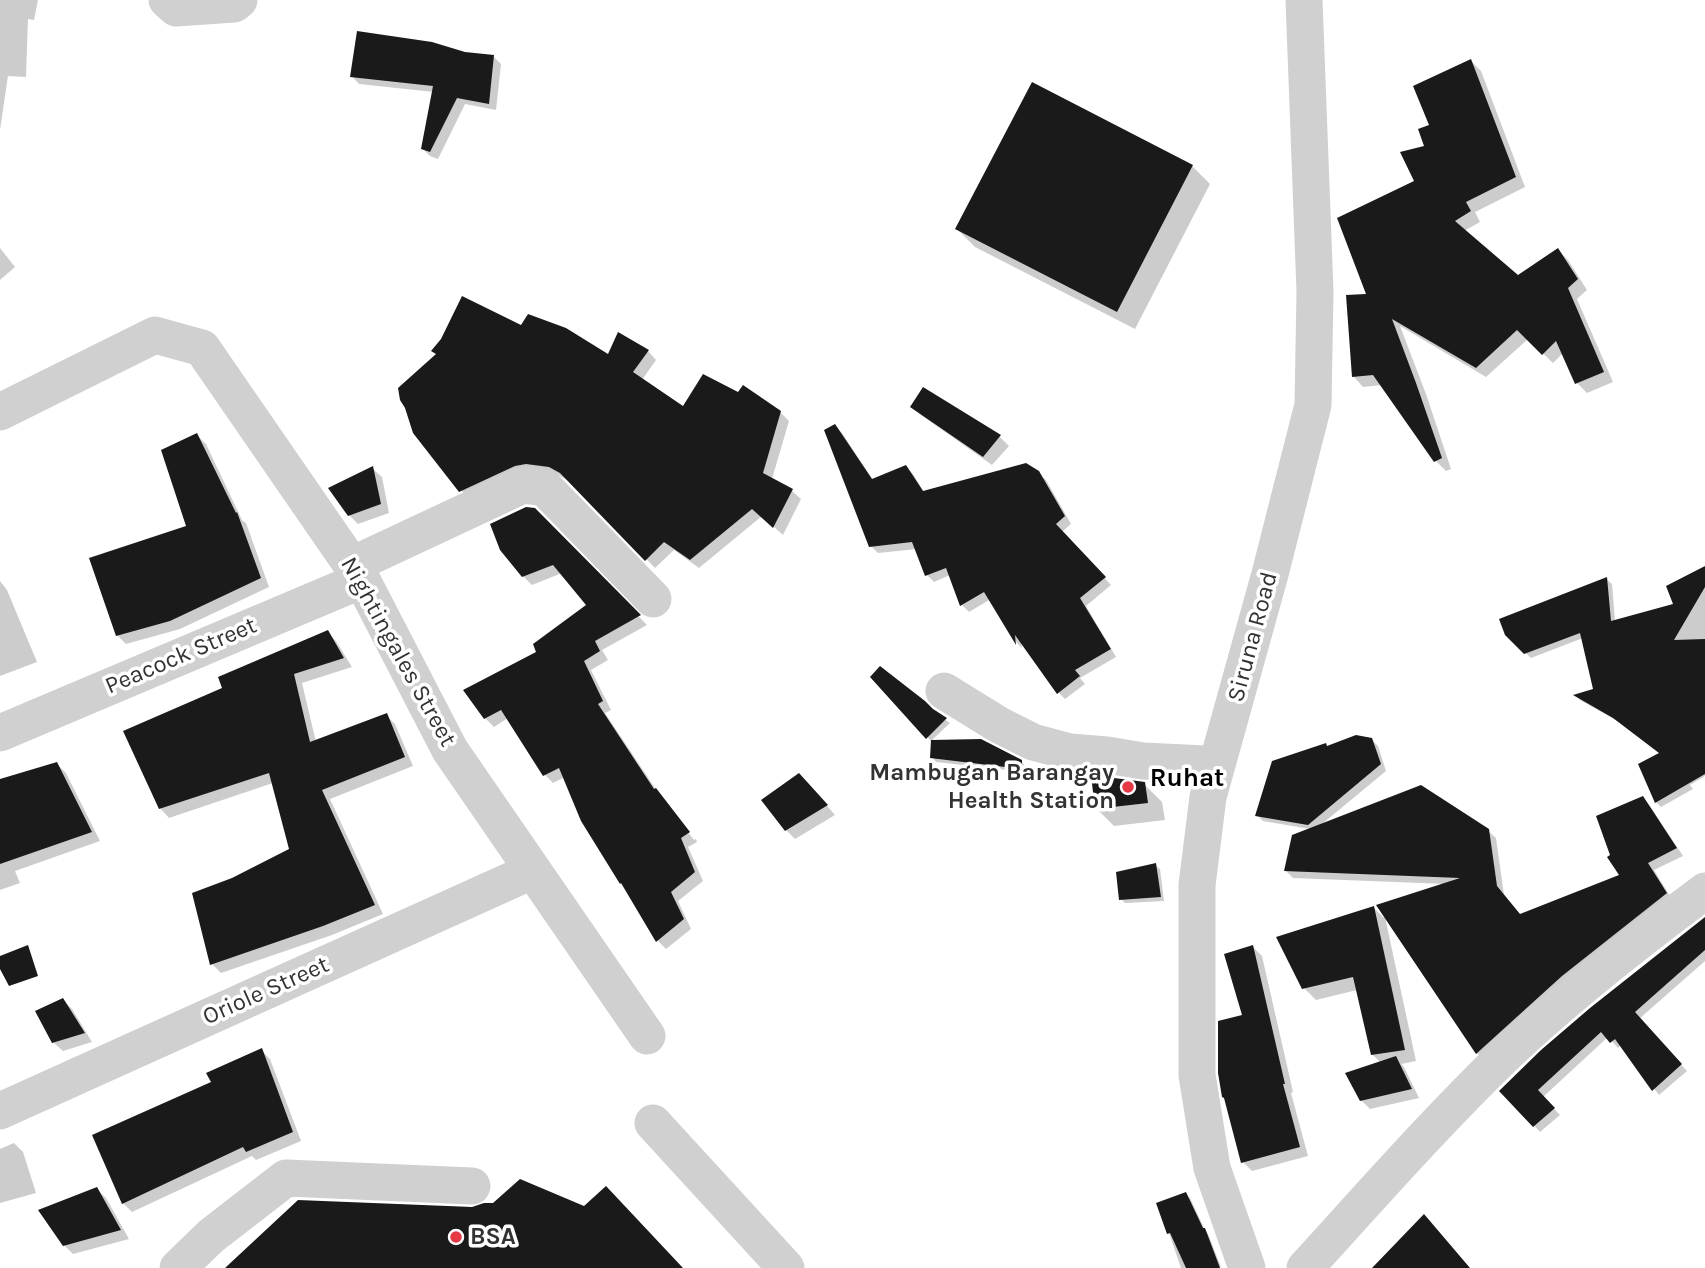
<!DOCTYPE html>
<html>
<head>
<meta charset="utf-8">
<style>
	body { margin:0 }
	canvas { display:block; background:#fff }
</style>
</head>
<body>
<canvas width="1705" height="1268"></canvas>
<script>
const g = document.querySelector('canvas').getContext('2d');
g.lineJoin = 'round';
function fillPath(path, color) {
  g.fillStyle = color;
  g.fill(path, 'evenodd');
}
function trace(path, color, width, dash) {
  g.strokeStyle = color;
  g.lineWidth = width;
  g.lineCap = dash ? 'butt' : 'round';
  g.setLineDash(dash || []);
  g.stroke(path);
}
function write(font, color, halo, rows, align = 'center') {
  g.font = font + ' Karla,sans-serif';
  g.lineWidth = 7;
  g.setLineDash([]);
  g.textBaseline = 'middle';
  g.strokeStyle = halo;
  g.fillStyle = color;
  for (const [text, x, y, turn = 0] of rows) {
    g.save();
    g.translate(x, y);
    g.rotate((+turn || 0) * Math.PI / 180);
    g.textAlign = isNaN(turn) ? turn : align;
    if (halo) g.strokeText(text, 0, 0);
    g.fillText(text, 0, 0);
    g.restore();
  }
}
const shadow = new Path2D(`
	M 0,0 L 38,0 L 34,20 L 28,19 L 26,77 L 8,76 L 0,130 Z
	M 465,54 L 494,57 L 501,64 L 496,110 L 465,104 L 438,159 L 430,156 L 423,149 L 434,92 L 359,84 L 352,76 Z
	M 1471,61 L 1481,71 L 1525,187 L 1475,212 L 1480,222 L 1464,231 L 1518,278 L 1558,250 L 1568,260 L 1587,290 L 1577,299 L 1613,382 L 1587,393 L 1577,383 L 1563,353 L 1553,363 L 1528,339 L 1486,377 L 1400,326 L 1426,394 L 1451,469 L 1446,471 L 1436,461 L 1382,385 L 1363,387 L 1354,377 L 1369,296 L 1416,182 L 1431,127 Z
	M 1192,166 L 1210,184 L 1135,329 L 975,247 L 957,229 Z
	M 0,248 L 15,267 L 0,280 Z
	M 522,327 L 609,356 L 648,351 L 656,360 L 642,380 L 683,408 L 780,412 L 789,421 L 772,479 L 792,491 L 801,499 L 783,535 L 762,516 L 699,568 L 674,550 L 655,568 L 571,482 L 558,475 L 470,499 L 461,490 Z
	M 923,389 L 1000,437 L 1009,446 L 992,465 L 921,415 L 912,406 Z
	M 835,426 L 842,433 L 873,480 L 906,467 L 913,474 L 924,492 L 1038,473 L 1046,480 L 1071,524 L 1062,532 L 1111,585 L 1086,606 L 1116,657 L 1080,678 L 1085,684 L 1065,699 L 1058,692 L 1021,641 L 1022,648 L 1017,643 L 991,599 L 969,612 L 962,605 L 950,575 L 934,582 L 927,575 L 917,549 L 878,553 L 871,546 Z
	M 197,435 L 206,444 L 242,520 L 246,523 L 269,587 L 180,629 L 126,644 L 117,635 L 188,527 Z
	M 373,469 L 382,477 L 389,513 L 358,524 L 349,515 Z
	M 534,509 L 647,625 L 602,650 L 608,660 L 591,670 L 611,710 L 605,713 L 661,797 L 694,840 L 696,839 L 697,842 L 688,847 L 703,881 L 678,901 L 691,929 L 666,949 L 658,941 L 626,888 L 621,883 L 584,823 L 565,777 L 553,783 L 545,775 L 508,718 L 494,727 L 485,718 L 539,652 L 588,605 L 562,573 L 532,585 L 523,576 Z
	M 1705,568 L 1705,776 L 1690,785 L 1693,789 L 1661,807 L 1656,802 L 1661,754 L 1621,723 L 1580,700 L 1576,696 L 1595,691 L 1583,638 L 1531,658 L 1506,634 L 1606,579 L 1612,584 L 1615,621 L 1676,605 Z
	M 0,581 L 7,590 L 37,662 L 0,676 Z
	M 327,632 L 336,641 L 352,667 L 302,683 L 316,742 L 386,715 L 395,724 L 413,766 L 330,799 L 383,914 L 332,935 L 221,973 L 212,964 L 194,894 L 233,879 L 291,850 L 273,783 L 169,818 L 160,808 L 225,689 Z
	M 873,677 L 933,711 L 950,723 L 931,741 Z
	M 1372,740 L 1378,746 L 1386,771 L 1322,824 L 1488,831 L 1496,838 L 1504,895 L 1521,916 L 1622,876 L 1642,799 L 1650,806 L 1683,856 L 1654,870 L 1673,901 L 1484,1060 L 1477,1053 L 1379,906 L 1446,884 L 1293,878 L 1286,871 L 1310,829 L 1263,821 L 1257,815 L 1328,747 Z
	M 932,757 L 1021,761 L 1025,766 L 1025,772 L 936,762 Z
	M 57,764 L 66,773 L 100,841 L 15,871 L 20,883 L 0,890 L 0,781 Z
	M 808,784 L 835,815 L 795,839 L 786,830 Z
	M 1144,784 L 1162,802 L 1165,820 L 1114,826 L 1096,808 Z
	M 1155,865 L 1160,869 L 1164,901 L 1125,903 L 1121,899 Z
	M 1374,908 L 1384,918 L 1385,917 L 1416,1061 L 1401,1064 L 1404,1067 L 1419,1098 L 1370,1109 L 1361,1100 L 1381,1063 L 1372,1054 L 1357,990 L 1316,1000 L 1304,988 Z
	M 1705,920 L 1705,961 L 1639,1019 L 1687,1071 L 1659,1095 L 1621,1045 L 1618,1048 L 1608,1037 L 1543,1097 L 1560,1115 L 1540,1132 L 1501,1091 Z
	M 1253,947 L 1262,956 L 1293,1092 L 1291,1093 L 1308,1156 L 1252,1171 L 1243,1162 L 1244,1017 Z
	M 63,1000 L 72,1009 L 92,1042 L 63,1051 L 53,1042 Z
	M 261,1050 L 270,1059 L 301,1141 L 256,1160 L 252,1156 L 132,1212 L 123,1203 L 213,1083 Z
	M 14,1143 L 23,1152 L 36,1193 L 0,1203 L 0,1149 Z
	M 97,1189 L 106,1198 L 129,1239 L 73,1254 L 64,1245 Z
	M 1185,1194 L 1190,1198 L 1205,1230 L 1208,1234 L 1221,1267 L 1181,1268 L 1159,1204 Z`);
const building = new Path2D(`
	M 357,31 L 432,42 L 465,52 L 494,55 L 489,104 L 457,98 L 430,152 L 421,149 L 433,86 L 350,77 Z
	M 1471,59 L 1516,177 L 1466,202 L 1471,211 L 1455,221 L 1518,275 L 1558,248 L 1578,279 L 1568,288 L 1604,372 L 1575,384 L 1556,341 L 1542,355 L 1517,330 L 1476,368 L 1392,319 L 1416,383 L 1442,458 L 1434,462 L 1373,375 L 1352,377 L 1346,295 L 1366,294 L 1337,218 L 1414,181 L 1400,152 L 1424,146 L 1418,129 L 1429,125 L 1413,86 Z
	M 1032,82 L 1193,165 L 1117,312 L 955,229 Z
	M 462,296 L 521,325 L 528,314 L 566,328 L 608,354 L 618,332 L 649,350 L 633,372 L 683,406 L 703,374 L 738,392 L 743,385 L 781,411 L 763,473 L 793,489 L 773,528 L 752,509 L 690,560 L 664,542 L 645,561 L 560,473 L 549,467 L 526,464 L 515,466 L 459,492 L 413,433 L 405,408 L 400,400 L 398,388 L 436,354 L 431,351 L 441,339 Z
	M 923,387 L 1001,435 L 983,457 L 910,407 Z
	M 835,424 L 872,479 L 906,465 L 923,491 L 1026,463 L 1039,471 L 1065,516 L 1056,524 L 1106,577 L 1080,598 L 1111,649 L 1075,670 L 1080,676 L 1057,694 L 1015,635 L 1016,645 L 984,592 L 960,606 L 946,568 L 925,576 L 912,542 L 869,547 L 824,430 Z
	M 197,433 L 236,513 L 237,512 L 261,578 L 170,621 L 116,636 L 89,558 L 186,526 L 161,450 Z
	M 373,466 L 381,504 L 348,516 L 328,488 Z
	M 526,507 L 535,508 L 641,615 L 595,641 L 600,651 L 584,661 L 603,701 L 598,704 L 654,789 L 656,788 L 690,832 L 681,838 L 695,872 L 671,892 L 684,919 L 656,942 L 621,883 L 620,884 L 581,821 L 559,768 L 543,776 L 501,710 L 484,719 L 463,690 L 536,652 L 533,644 L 586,605 L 553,565 L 522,577 L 500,550 L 490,524 Z
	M 1705,566 L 1705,587 L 1674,640 L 1705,639 L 1705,774 L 1655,803 L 1638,764 L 1659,753 L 1613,718 L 1573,695 L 1593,689 L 1580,633 L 1524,654 L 1505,635 L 1499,619 L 1607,577 L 1611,621 L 1673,604 L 1666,586 Z
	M 328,630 L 344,658 L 294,674 L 310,742 L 387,713 L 405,757 L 322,790 L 375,905 L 323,926 L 210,965 L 192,893 L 232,878 L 289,849 L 269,773 L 159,809 L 123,731 L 222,688 L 218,677 Z
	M 880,666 L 925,701 L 933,709 L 947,718 L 926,739 L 870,677 Z
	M 1356,735 L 1372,738 L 1381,764 L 1308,825 L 1255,816 L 1272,761 L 1326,743 L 1327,746 Z
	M 981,739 L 1022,760 L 1022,769 L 930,758 L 931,740 Z
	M 57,762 L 92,832 L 0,864 L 0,779 Z
	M 799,773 L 828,805 L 785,831 L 761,800 Z
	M 1091,775 L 1145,782 L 1148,803 L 1095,809 Z
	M 1421,785 L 1489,829 L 1497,886 L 1520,914 L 1619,875 L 1607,857 L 1610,855 L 1596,816 L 1643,796 L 1677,848 L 1648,863 L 1667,893 L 1562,976 L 1476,1054 L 1376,905 L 1460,878 L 1284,871 L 1292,835 Z
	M 1156,863 L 1161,897 L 1119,900 L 1116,872 Z
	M 1374,906 L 1405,1050 L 1371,1055 L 1353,977 L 1302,989 L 1276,937 Z
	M 1705,917 L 1705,950 L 1635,1012 L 1682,1064 L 1652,1091 L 1615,1039 L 1610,1043 L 1601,1032 L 1538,1090 L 1555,1108 L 1533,1127 L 1499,1091 L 1541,1050 L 1590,1008 Z
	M 28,945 L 38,976 L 9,986 L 0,969 L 0,956 Z
	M 1253,945 L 1285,1084 L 1283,1084 L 1300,1147 L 1241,1163 L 1224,1098 L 1222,1097 L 1218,1073 L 1218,1021 L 1242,1015 L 1224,954 Z
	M 63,998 L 85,1033 L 52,1043 L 35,1011 Z
	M 262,1048 L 293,1132 L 246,1152 L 243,1147 L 122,1204 L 92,1135 L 211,1082 L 206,1073 Z
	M 1396,1056 L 1412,1089 L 1360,1101 L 1345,1073 Z
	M 520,1179 L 584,1206 L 606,1186 L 683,1268 L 225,1268 L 298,1200 L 472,1207 L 484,1203 L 493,1203 Z
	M 97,1187 L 121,1230 L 63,1246 L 38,1210 Z
	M 1186,1192 L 1203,1228 L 1205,1228 L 1220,1268 L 1186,1268 L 1170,1233 L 1167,1234 L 1156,1203 Z
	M 1424,1214 L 1470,1268 L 1372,1268 Z`);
const minor = new Path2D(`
	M 167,0 L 176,8 L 234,4 L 239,0
	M 0,412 L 155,335 L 202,348 L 362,580 L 450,750 L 647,1036
	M 352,565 L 523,485 L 545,488 L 653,599
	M 944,691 L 999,725 L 1033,742 L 1070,752 L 1107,755 L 1143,761 L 1206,764
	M 0,733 L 362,580
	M 0,1111 L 532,871
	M 653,1123 L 786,1268
	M 178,1268 L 211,1236 L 286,1178 L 472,1186
	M 1247,1268 L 1212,1168 L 1197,1075 L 1197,885 L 1208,797 L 1270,574 L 1313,405 L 1315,292 L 1304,0
	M 1305,1268 C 1370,1197 1434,1124 1503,1057 C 1566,997 1635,943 1705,891`);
const markers = [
	[1128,787,7,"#e63946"],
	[456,1237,7,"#e63946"]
];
const streetNames = [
	["Siruna Road",1253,637,-75],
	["Nightingales Street",398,652,61],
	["Peacock Street",181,656,-23],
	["Oriole Street",266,991,-24]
];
const poiNames = [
	["Mambugan Barangay",1114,773],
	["Health Station",1114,801],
	["BSA",470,1237,"left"]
];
const neighbourhoodNames = [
	["Ruhat",1187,779]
];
fillPath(shadow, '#0003');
fillPath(building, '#1a1a1a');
trace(minor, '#d0d0d0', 37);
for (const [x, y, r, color] of markers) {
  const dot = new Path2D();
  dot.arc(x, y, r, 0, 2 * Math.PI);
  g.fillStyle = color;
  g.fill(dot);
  trace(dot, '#fff', 2.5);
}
write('24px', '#333', '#fff', streetNames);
write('bold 24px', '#333', '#fff', poiNames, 'right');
write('bold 26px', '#000', '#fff', neighbourhoodNames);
</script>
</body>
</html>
